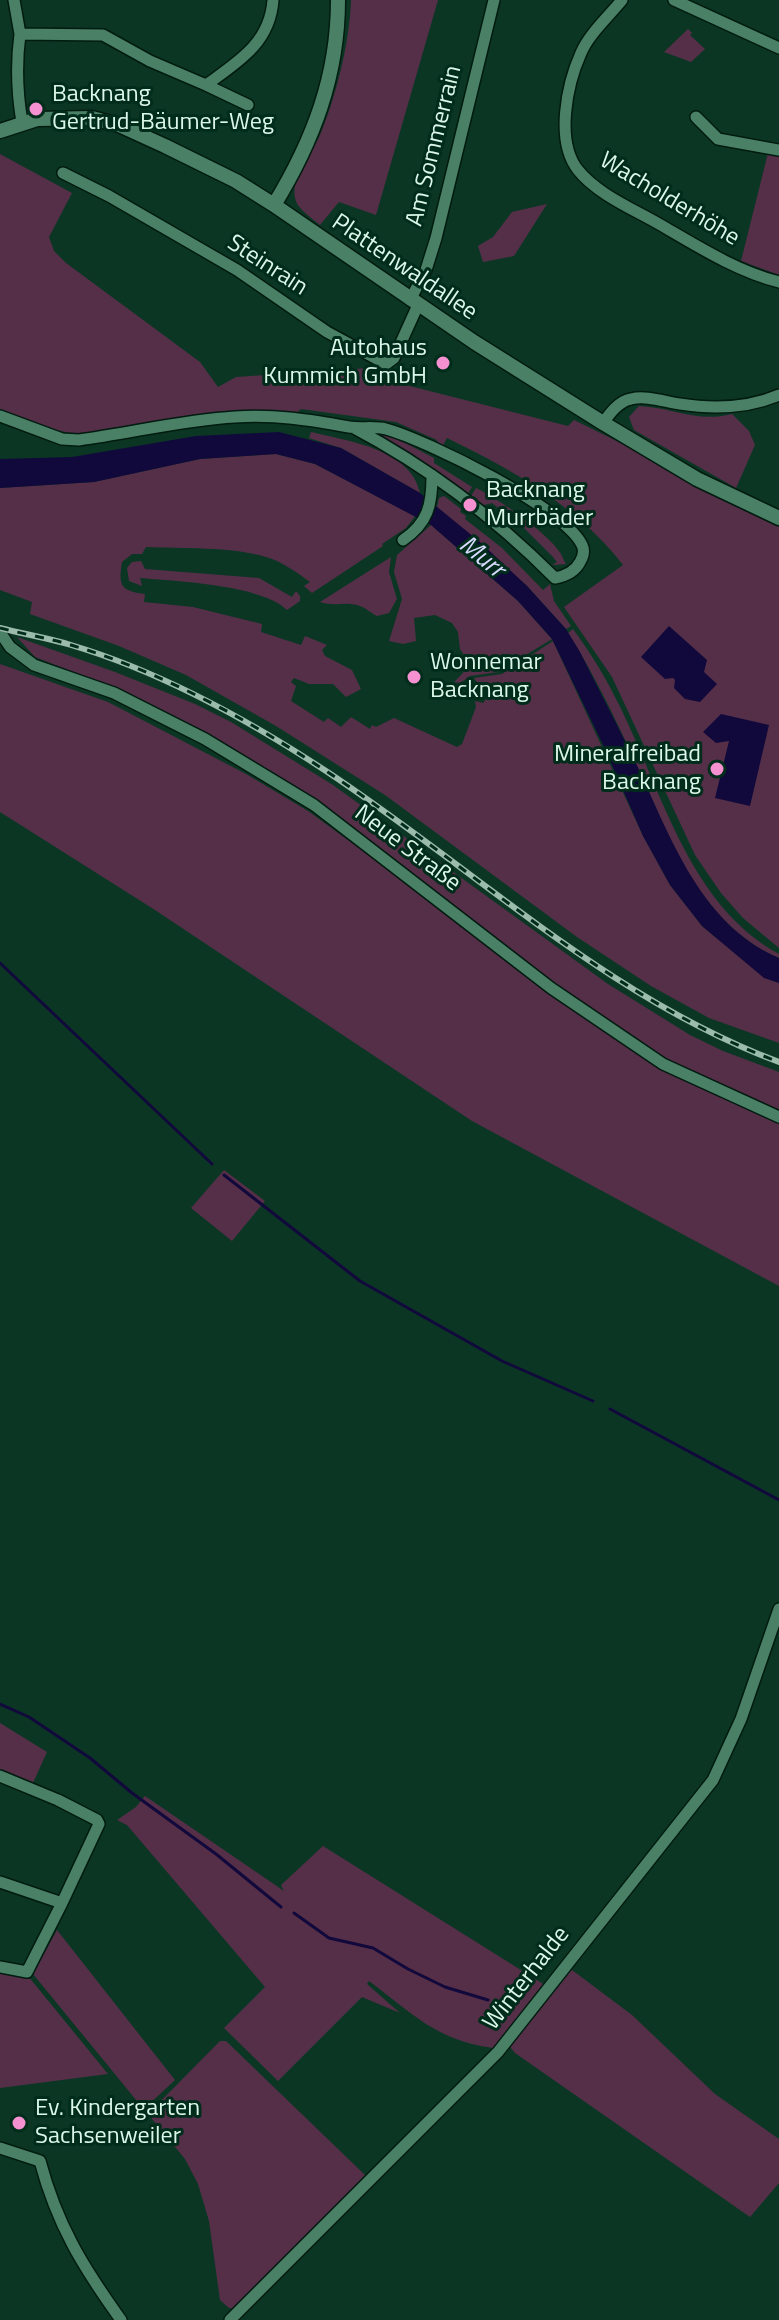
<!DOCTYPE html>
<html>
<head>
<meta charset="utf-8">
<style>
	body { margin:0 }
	canvas { display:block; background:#0b3624 }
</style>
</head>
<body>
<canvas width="779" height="2320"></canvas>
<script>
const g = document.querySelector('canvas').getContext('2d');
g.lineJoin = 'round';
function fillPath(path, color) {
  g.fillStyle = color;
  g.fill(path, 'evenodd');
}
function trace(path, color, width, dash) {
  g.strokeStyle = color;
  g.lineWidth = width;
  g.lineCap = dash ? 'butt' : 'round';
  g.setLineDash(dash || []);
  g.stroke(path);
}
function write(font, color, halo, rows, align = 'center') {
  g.font = font + ' "Titillium Web",sans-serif';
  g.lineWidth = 6;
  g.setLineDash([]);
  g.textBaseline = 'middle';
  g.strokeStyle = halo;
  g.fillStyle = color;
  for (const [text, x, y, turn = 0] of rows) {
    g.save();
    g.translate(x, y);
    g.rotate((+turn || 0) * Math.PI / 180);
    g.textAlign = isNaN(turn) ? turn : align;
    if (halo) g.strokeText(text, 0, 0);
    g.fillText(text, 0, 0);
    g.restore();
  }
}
const green = new Path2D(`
	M 351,0 L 438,0 L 376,215 L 339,202 L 320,225 C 312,218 297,209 295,198 C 291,175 312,154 320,135 C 336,97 350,41 351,0 Z
	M 688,29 L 692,33 L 690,35 L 705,49 L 691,62 L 664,52 Z
	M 768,153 L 779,155 L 779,275 L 741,261 Z
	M 0,154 L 72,193 L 49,237 L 54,251 L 66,263 L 200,362 L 218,387 L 236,377 L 370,368 L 374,377 L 568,426 L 574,420 L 779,521 L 779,948 L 743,918 L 721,893 L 695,855 L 612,677 L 564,607 L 623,565 C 579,507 511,469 447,438 L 442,447 L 438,446 L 437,440 L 396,422 L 301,409 L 296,413 L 253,411 L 76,434 L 46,428 L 0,409 Z
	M 547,204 L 514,256 L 483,262 L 478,246 L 493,237 L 512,212 Z
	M 639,406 C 674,408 697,423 732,414 L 749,431 L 755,445 L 736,488 L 634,430 L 629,417 Z
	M 311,432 C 348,441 411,449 420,493 L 341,448 L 309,438 Z
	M 384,432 L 434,458 L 434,463 L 472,487 L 467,495 L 407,451 L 381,437 L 380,433 Z
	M 276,454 L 315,464 L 415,516 L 406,528 L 382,544 L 383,546 L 312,593 L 304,586 L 310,582 C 296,572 283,562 266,557 C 229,546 184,549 146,547 L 142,554 L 132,554 L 122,562 C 118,586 121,591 145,594 L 144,602 L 193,607 L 262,624 L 261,632 L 301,645 L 305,636 L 327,645 L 322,650 L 325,656 L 352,670 L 361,689 L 346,697 L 333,684 L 309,684 L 294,678 L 291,682 L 296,686 L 291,701 L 324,722 L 328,718 L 341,727 L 351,717 L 370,729 L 372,725 L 376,727 L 394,718 L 457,747 L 462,744 L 476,707 L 475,701 L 483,703 L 488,697 L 474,678 L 502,674 L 553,641 L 643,836 L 670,885 L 702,926 L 764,977 L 779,983 L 779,1043 L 709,1018 L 651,986 L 577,937 L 385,795 L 276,726 L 186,675 L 119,646 L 30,614 L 32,602 L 0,590 L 0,488 L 94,482 L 200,459 Z
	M 476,488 C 499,499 548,533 561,554 C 563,558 564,561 566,564 L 552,565 L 557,562 L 553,557 L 523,527 L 492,503 L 484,505 L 471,496 Z
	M 444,496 L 461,509 L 460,512 L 466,516 L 465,519 L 502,548 L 543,590 L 550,584 L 554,601 L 571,626 L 566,629 L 527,586 L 437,507 L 439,498 Z
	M 431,525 L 518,601 L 552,639 L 498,672 L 470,676 L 460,683 L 454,682 L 463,673 L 467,660 L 460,649 L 458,632 L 452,623 L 435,615 L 414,618 L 416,641 L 403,644 L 389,641 L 402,599 L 394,572 L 397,555 Z
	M 391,557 L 389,572 L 397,599 L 389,613 L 377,616 C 371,613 366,608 360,606 C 345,601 335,607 320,602 Z
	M 141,561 L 145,569 L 259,578 L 292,597 L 296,591 L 300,596 L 300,601 L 287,610 C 262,585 176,581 140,578 L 142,586 L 129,581 L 127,568 L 132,562 Z
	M 573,629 C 589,651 603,673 615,697 C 661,785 686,903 779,954 L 779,958 C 699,924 667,832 634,759 C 614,716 593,672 568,633 Z
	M 17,637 L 115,672 L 195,704 L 231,722 L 333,785 L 608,984 L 690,1035 L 723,1051 L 779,1072 L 779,1110 L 667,1062 L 550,982 L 317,801 L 207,733 L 130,694 L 35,657 Z
	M 0,664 L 108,702 L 246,774 L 308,811 L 662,1068 L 779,1122 L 779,1286 L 472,1121 L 155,910 L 0,812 Z
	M 224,1170 L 265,1201 L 232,1241 L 191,1208 Z
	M 0,1723 L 47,1752 L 32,1785 L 0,1770 Z
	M 145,1796 L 284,1891 L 281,1885 L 323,1846 L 548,1987 L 568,1967 L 632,2015 L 715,2094 L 779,2139 L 779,2183 L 750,2217 L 515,2053 L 510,2047 L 544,1994 L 493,2048 C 436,2040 413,2014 369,1981 L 367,1984 L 400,2013 L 362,1997 L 278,2081 L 224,2028 L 265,1987 L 127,1825 L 117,1820 L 136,1807 Z
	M 57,1930 L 175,2080 L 146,2107 L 141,2106 L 33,1974 Z
	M 0,1972 L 26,1978 L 28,1976 L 108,2074 L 0,2088 Z
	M 220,2041 L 226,2041 L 365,2175 L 238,2309 L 229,2308 L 220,2300 L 209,2221 L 198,2184 L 185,2159 L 148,2114 Z`);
const water = new Path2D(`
	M 279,432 L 341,448 L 420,493 L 480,542 L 527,586 L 566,629 L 580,652 C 597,686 615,721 632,755 C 668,829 697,923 779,958 L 779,983 L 764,978 L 702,926 L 670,885 L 643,836 L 605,749 L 552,639 L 518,601 L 431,525 L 315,464 L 276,454 L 200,459 L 94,482 L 0,488 L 0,459 L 72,457 L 196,436 Z
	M 669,626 L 707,660 L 704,672 L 717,684 L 700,702 L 685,699 L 674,688 L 675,680 L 673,678 L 665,679 L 641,657 Z
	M 721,714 L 769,725 L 750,806 L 715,798 L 729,741 L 716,743 L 703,732 Z`);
const stream = new Path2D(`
	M 0,963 L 212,1164
	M 224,1175 L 360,1281 L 502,1361 L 593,1401
	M 610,1409 L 779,1500
	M 0,1704 L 29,1717 L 90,1758 L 132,1793 L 216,1854 L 281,1907
	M 294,1913 L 329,1938 L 373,1948 L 408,1969 L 445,1987 L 488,2000`);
const minor = new Path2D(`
	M 14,0 L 20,34
	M 622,0 C 609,16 589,34 581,53 C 567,84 555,141 578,170 C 597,194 633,209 659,224 C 697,246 736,271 779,282
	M 674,0 L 779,48
	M 206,85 L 248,105
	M 696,117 L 718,139 L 779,150
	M 22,122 C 17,93 16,64 20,34 L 103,35 L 150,61 L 206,85 C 238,62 270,43 273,0
	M 63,173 L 109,196 L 237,270 L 327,332 L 386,364 L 394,358 L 418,305
	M 410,300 L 426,270 L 436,238 L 494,0
	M 0,416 L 62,439 L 79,440 C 131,433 183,420 235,417 C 274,414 311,420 349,427 C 361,429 374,426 386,429 C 426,440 565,508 582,545 C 585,551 583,557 580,562 C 575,572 565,576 555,578 C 496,519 428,467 354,428
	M 603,423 C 610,413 619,401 631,399 C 646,395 665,402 680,404 C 713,409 749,408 779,395
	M 403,540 C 428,523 432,505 432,476
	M 0,632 L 10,647 L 34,665 L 114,693 L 205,739 L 314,805 L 551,988 L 663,1064 L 779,1117
	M 0,1776 L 58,1800 L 97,1820 L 99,1824 L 62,1903
	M 0,1882 L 62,1903 L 27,1972 L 0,1967
	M 0,2148 L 40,2161 C 57,2225 83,2267 121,2320
	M 230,2320 L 498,2052 L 713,1780 L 741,1719 L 779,1609`);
const tertiary = new Path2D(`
	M 0,131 L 37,119 L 92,118 L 119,125 L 165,146 L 236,181 L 274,205 L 474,342 L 603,423 L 697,479 L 779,518
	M 274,205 C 313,141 338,76 338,0`);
const rail = new Path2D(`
	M 0,628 C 23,634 48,638 71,645 C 162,672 247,719 326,771 C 476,870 608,998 779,1062`);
const markers = [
	[36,109,8,"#f591d1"],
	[443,363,8,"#f591d1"],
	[470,505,8,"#f591d1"],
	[414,677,8,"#f591d1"],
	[717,769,8,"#f591d1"],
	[19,2123,8,"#f591d1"]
];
const poiNames = [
	["Backnang",52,95],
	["Gertrud-Bäumer-Weg",52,123],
	["Autohaus",427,349,"right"],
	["Kummich GmbH",427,377,"right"],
	["Backnang",486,491],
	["Murrbäder",486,519],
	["Wonnemar",430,663],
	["Backnang",430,691],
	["Mineralfreibad",701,755,"right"],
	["Backnang",701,783,"right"],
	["Ev. Kindergarten",35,2109],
	["Sachsenweiler",35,2137]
];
const streetNames = [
	["Am Sommerrain",435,146,-76],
	["Wacholderhöhe",669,200,31],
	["Steinrain",267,266,33],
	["Plattenwaldallee",404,268,34],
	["Neue Straße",407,849,37],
	["Winterhalde",527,1979,-52]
];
const waterNames = [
	["Murr",481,558,39]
];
fillPath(green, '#552e48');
fillPath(water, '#11093b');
trace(stream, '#11093b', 3);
trace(minor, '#001b0f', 14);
trace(tertiary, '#001b0f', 17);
trace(minor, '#4a8066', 11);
trace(tertiary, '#4a8066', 14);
trace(rail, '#9bbbab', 6);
trace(rail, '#002c1b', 3, [9]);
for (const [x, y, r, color] of markers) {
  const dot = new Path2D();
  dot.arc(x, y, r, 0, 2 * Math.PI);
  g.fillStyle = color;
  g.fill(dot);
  trace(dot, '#002c1b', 3);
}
write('24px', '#dbf7e8', '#002c1b', poiNames, 'left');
write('24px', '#dbf7e8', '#002c1b', streetNames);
write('italic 26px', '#d9dbfe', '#002c1b', waterNames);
</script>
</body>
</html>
